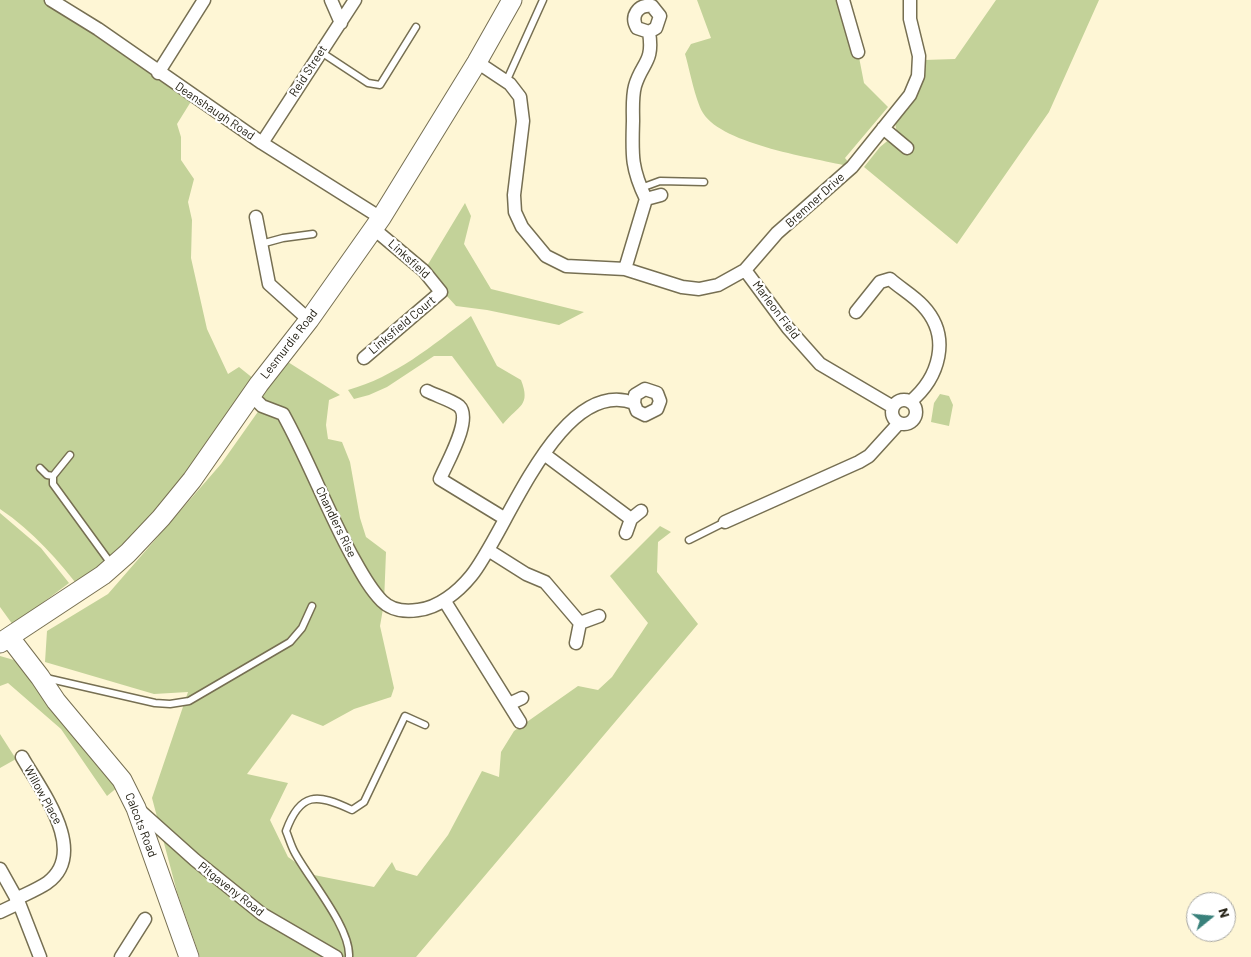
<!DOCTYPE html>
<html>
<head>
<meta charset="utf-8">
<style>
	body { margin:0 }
	#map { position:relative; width:1251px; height:957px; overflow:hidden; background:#fef6d5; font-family:Barlow,sans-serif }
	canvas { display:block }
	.north { position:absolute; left:1186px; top:892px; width:50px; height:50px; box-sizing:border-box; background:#fff; border:1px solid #a7a6a1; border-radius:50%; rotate:73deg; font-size:14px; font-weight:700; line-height:20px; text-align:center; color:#232014 }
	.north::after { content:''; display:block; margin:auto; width:18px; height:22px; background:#39817b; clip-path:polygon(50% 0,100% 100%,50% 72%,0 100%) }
</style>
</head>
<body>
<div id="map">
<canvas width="1251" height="957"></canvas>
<div class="north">N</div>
</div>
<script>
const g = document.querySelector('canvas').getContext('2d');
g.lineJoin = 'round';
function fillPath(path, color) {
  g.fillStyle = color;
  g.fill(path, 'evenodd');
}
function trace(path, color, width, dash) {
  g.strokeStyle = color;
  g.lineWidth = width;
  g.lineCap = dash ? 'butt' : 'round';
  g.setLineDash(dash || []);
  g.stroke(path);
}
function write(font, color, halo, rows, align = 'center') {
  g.font = font + ' Barlow,sans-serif';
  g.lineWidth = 4.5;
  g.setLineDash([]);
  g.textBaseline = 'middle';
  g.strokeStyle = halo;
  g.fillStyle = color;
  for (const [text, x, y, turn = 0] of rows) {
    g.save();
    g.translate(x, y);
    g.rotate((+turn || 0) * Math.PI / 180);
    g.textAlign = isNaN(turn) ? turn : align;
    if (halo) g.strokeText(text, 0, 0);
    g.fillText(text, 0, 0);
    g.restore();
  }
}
const green = new Path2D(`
	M 0,0 L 50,0 L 195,95 L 177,124 L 181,137 L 181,160 L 194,179 L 188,202 L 192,220 L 191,258 L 207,329 L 228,374 L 239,367 L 259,383 L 280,357 L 340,395 L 329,400 L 326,425 L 328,439 L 342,442 L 350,462 L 360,518 L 366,537 L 386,552 L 384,603 L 380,626 L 394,688 L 391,697 L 354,709 L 323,726 L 292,714 L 247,774 L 288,783 L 270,820 L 288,857 L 314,875 L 374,887 L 392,862 L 396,870 L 417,876 L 448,835 L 482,771 L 499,777 L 501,752 L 514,731 L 578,686 L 598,690 L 612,677 L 648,623 L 610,576 L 660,526 L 671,532 L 658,542 L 657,572 L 698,624 L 416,957 L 200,957 L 177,892 L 152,798 L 188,692 L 154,694 L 45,662 L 47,631 L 108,594 L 221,464 L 262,406 L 252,395 L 192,480 L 83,592 C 58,560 34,532 0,509 Z
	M 697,0 L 843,0 L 858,52 L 864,83 L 888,107 L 845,158 L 852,167 C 815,158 723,145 703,113 C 695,99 690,71 685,54 L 691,44 L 711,38 Z
	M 996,0 L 1099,0 L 1049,112 L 957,244 L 864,167 L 880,147 L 897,133 L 895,123 L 924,60 L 955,59 Z
	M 465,203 L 471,216 L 464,244 L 491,289 L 584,312 L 559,325 L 487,310 L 456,306 L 424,271 Z
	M 471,316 L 497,366 L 521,380 C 531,406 519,405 503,424 L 452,356 L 434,356 L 387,387 L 369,395 L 354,399 L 348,390 C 395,377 432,346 471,316 Z
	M 940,394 L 949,396 L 953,405 L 949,426 L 931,422 L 934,403 Z
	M 0,513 L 41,548 L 69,583 L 13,625 L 0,607 Z
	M 0,656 L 14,660 L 27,674 L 119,786 L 107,796 L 61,729 L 8,683 L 0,686 Z
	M 0,734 L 16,759 L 0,768 Z`);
const lane = new Path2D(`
	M 321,52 L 368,83 L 380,85 L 416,27
	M 506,82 L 543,0
	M 641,188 L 660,181 L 704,182
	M 261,244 L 283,238 L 313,234
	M 70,455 L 53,476 L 53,484 L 112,565
	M 40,468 L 47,475 L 53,476
	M 689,540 L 725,522
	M 46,678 L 155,703 L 170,704 L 189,701 L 290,642 L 302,628 L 312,606
	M 349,957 C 351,928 309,879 295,853 C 291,846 289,838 286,831 C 300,792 317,793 352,810 L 364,802 L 405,716 L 425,725`);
const street = new Path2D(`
	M 51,0 L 98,29 L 262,143 L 381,218
	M 331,0 L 341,23
	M 843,0 L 858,52
	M 477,62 L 510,84 L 520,97 L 523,121 L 514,195 L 515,212 L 522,227 L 546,256 L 566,266 L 625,269 L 682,287 L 699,289 L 718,285 L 745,270 L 788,328 L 820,364 L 893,407
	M 158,73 L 204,0
	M 883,128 L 907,148
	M 262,143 L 355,0
	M 646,199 L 661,195
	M 256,217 L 269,284 L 309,320
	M 625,269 L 646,199 C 631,168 632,155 633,121 C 633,110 632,97 635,86 C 642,62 654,63 649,32 L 637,28 C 630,16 638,4 652,6 L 660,16 L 656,28 L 649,32
	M 745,270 L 777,233 L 852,167 L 910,95 L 918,76 L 919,56 L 910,19 L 910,0
	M 856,312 L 880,282 L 890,279 C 900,288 914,296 923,306 C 952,337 939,378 910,402
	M 364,358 L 441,292 L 424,271 L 374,229
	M 427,391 C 437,396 451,400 459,406 C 473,419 446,464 440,479 L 504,518
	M 251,395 L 262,406 L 283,414 C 308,459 326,508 351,554 C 360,570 369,588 382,601 C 391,610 405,612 418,610 C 438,608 458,592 471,576 C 506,534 559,375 634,403 L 637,411 L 645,415 L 657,409 L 660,401 L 657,393 L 645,389 L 635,395 L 634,403
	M892 412a12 12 0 1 1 24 0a12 12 0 1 1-24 0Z
	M 544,454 L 631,519 L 641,511
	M 725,522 L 859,462 L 869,456 L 899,423
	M 626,533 L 631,519
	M 488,550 L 526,574 L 545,582 L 580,623 L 599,616
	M 444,600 L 520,722
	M 576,643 L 580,623
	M 509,704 L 522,698
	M 138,809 L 195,860 L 262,914 L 336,957
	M 0,869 L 19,903 L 40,957
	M 16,899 C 26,894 38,889 47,883 C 90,852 40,789 22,757
	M 0,912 L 19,903
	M 121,957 L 145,919`);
const secondary = new Path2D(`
	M 10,638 L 40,677 L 56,701 L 122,780 L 136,808 L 189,957
	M 0,643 L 103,575 L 128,553 L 161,518 L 192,480 L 259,384 L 309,320 L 381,218 L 477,62 L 512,0`);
const streetNames = [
	["Reid Street",308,71,-57],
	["Deanshaugh Road",215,111,34],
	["Bremner Drive",815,200,-42],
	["Linksfield",409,259,42],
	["Marleon Field",776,310,53],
	["Linksfield Court",402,325,-40],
	["Lesmurdie Road",289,344,-52],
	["Chandlers Rise",336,522,64],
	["Willow Place",43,795,61],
	["Calcots Road",141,825,69],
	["Pitgaveny Road",231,889,38]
];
fillPath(green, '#c3d299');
trace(lane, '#766f52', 9);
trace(street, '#766f52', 15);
trace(secondary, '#766f52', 21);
trace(lane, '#fff', 6);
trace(street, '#fff', 12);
trace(secondary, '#fff', 19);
write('12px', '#232014', '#fff', streetNames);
</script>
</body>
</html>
